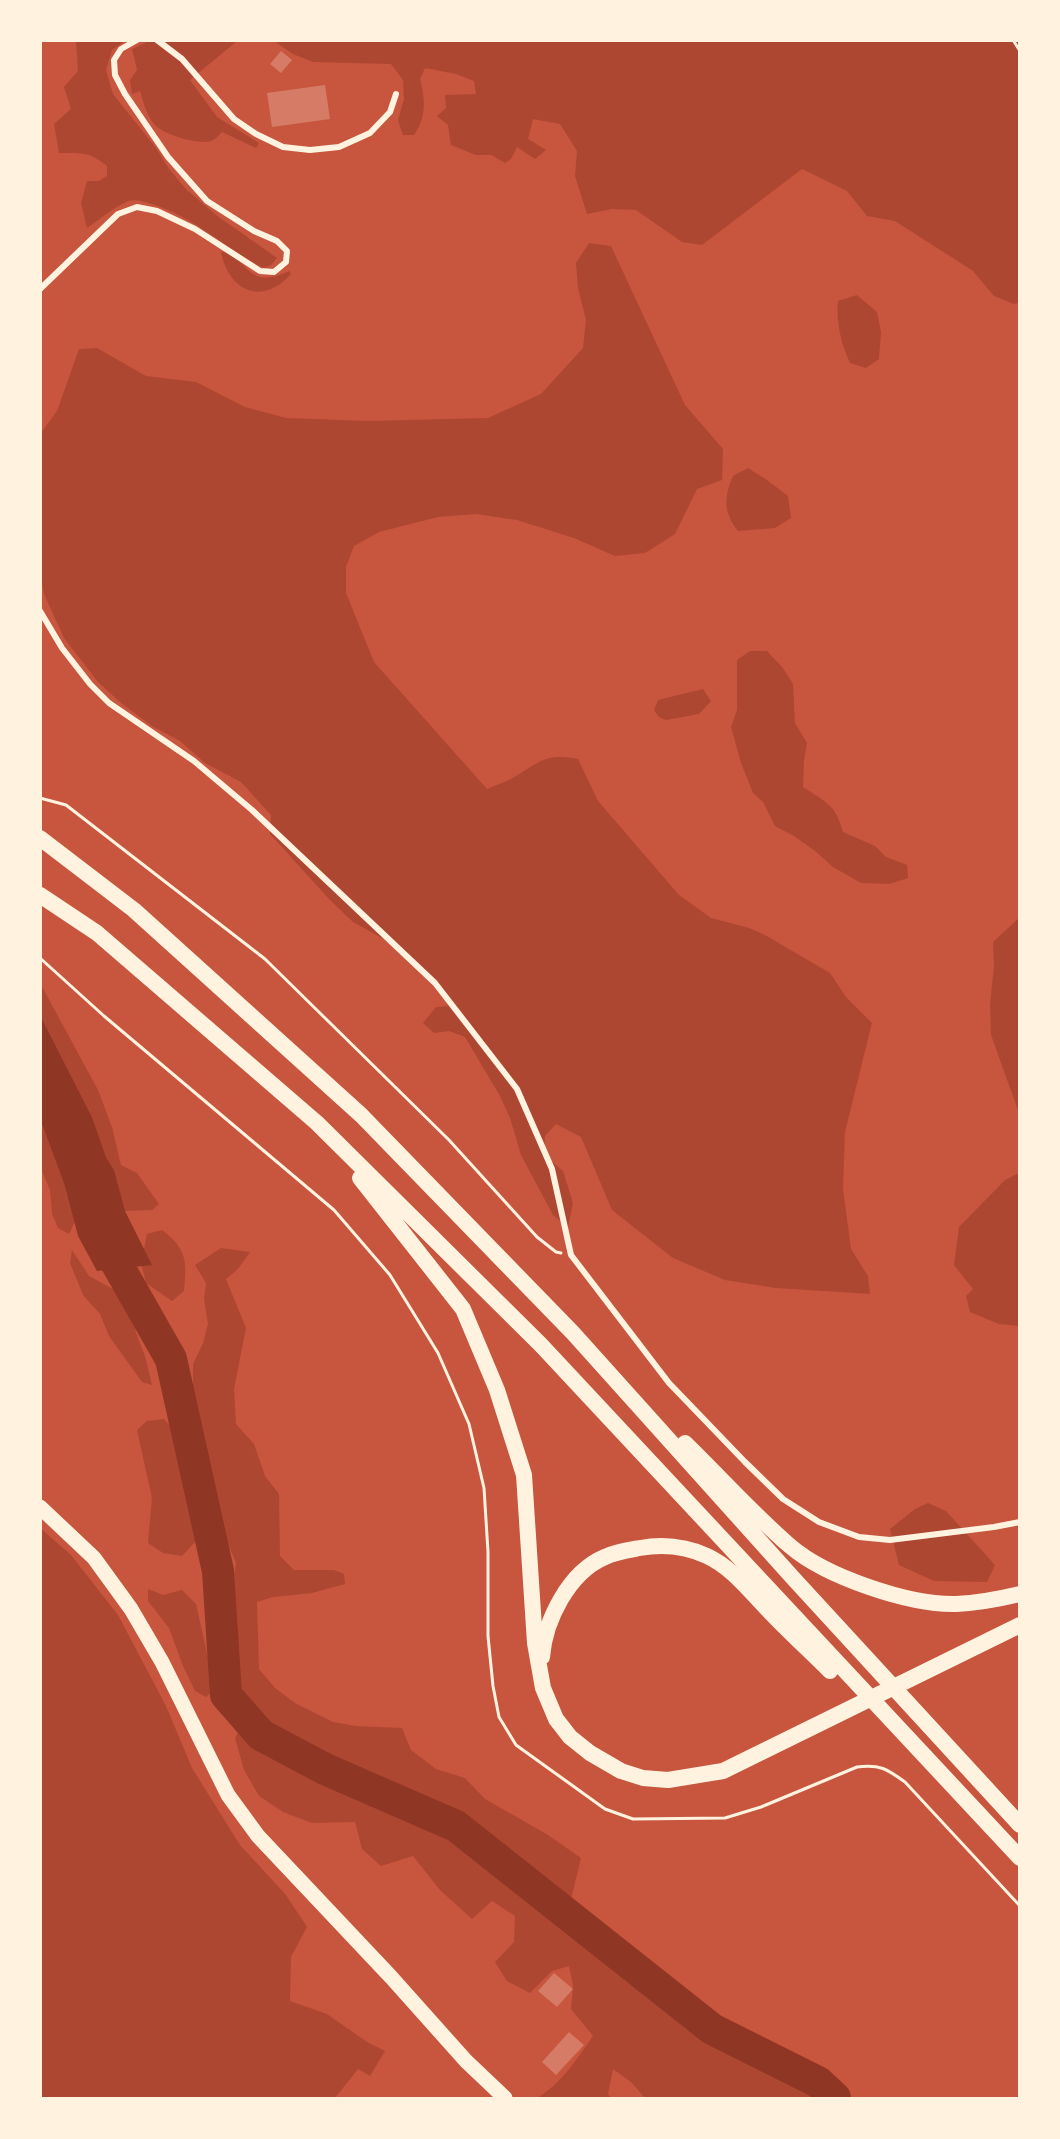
<!DOCTYPE html>
<html>
<head>
<meta charset="utf-8">
<style>
	body { margin:0 }
	#map { position:relative; width:1060px; height:2139px; overflow:hidden; background:#c8553d; font-family:"Nunito Sans",sans-serif }
	canvas { display:block }
	.frame { position:absolute; inset:0; border:42px solid #fff3e0; pointer-events:none }
</style>
</head>
<body>
<div id="map">
<canvas width="1060" height="2139"></canvas>
<div class="frame"></div>
</div>
<script>
const g = document.querySelector('canvas').getContext('2d');
g.lineJoin = 'round';
function fillPath(path, color) {
  g.fillStyle = color;
  g.fill(path, 'evenodd');
}
function trace(path, color, width, dash) {
  g.strokeStyle = color;
  g.lineWidth = width;
  g.lineCap = dash ? 'butt' : 'round';
  g.setLineDash(dash || []);
  g.stroke(path);
}
const green = new Path2D(`
	M 76,41 L 125,41 L 112,50 L 106,70 L 113,94 L 156,148 L 169,169 L 187,190 L 216,215 L 277,258 L 271,265 L 264,268 C 225,249 195,217 152,204 C 145,202 137,199 129,201 C 120,203 96,222 87,228 L 81,203 L 87,181 L 99,181 L 107,176 L 107,166 C 89,151 80,153 59,153 L 54,124 L 71,109 L 64,87 L 78,71 Z
	M 146,41 L 237,41 L 190,80 L 217,117 L 259,143 L 256,148 L 222,132 C 219,135 215,140 211,141 C 199,145 165,135 156,126 C 147,117 144,104 140,91 L 132,94 L 130,80 L 137,70 L 132,49 L 145,43 Z
	M 274,41 L 1019,41 L 1019,303 L 1014,304 L 994,296 L 973,271 L 895,221 L 867,216 L 847,191 L 802,169 L 702,245 L 682,242 L 636,210 L 612,209 L 587,214 L 575,176 L 577,151 L 560,124 L 533,119 L 528,139 L 546,150 L 535,159 L 517,147 L 511,159 L 505,163 L 491,155 L 476,155 L 451,145 L 448,125 L 437,116 L 446,108 L 445,95 L 476,94 L 474,81 L 456,74 L 425,68 L 420,79 C 425,99 427,117 414,135 L 403,135 L 398,120 L 404,99 L 403,80 L 391,64 L 313,62 L 293,54 Z
	M 589,243 L 611,246 L 685,405 L 723,449 L 722,480 L 697,489 L 675,534 L 645,553 L 615,556 L 574,538 L 517,520 L 476,514 L 438,517 L 379,532 L 354,546 L 346,567 L 346,593 L 374,662 L 487,789 C 494,786 502,783 509,780 C 538,765 541,752 578,759 L 598,801 L 679,895 L 711,918 L 749,928 L 765,935 L 830,973 L 846,997 L 872,1023 L 845,1132 L 843,1189 L 851,1249 L 868,1276 L 870,1294 L 776,1288 L 725,1280 L 673,1258 L 612,1210 L 581,1137 L 556,1124 L 545,1136 L 544,1155 L 563,1171 L 573,1203 L 568,1227 L 553,1215 L 521,1155 L 510,1118 L 500,1096 L 465,1037 L 449,1031 L 434,1033 L 423,1023 L 436,1007 L 448,1006 L 443,992 L 394,945 L 353,922 L 330,900 L 270,834 L 271,815 L 241,782 L 205,763 L 180,741 L 152,726 L 121,703 L 98,682 L 64,638 L 44,594 L 41,578 L 40,434 L 57,411 L 79,349 L 97,348 L 146,376 L 196,382 L 245,407 L 286,418 L 368,421 L 488,418 L 541,394 L 583,348 L 586,320 L 578,288 L 576,263 Z
	M 221,252 L 233,253 C 252,276 259,285 289,271 L 291,274 C 263,306 229,292 221,252 Z
	M 857,295 L 877,312 L 881,332 L 879,359 L 866,368 L 850,363 C 841,343 836,323 838,301 Z
	M 748,468 L 767,480 L 788,496 L 791,518 L 775,528 L 738,531 C 723,512 724,497 733,476 Z
	M 750,651 L 767,651 L 783,668 L 793,684 L 795,723 L 807,743 L 804,761 L 803,787 C 826,802 836,805 843,832 L 875,846 L 886,857 L 907,865 L 908,878 L 889,884 L 861,883 L 833,867 L 815,851 L 794,836 L 775,826 L 763,802 L 753,793 L 741,763 L 731,727 L 737,710 L 737,660 Z
	M 703,689 L 711,701 L 699,714 L 666,720 L 659,717 L 654,710 L 658,700 Z
	M 1019,918 L 1019,1113 L 991,1035 L 990,1005 L 994,966 L 993,942 Z
	M 40,983 L 98,1090 L 112,1127 L 121,1165 L 137,1173 L 159,1204 L 152,1210 L 125,1211 L 113,1197 L 114,1170 L 106,1157 L 92,1117 L 41,1017 Z
	M 40,1096 L 76,1219 L 69,1234 L 58,1228 L 52,1214 L 50,1190 L 41,1169 Z
	M 1019,1173 L 1019,1326 L 999,1324 L 970,1312 L 966,1296 L 973,1289 L 954,1265 L 959,1227 L 1005,1180 Z
	M 162,1230 C 187,1249 187,1261 184,1291 L 172,1301 L 146,1283 L 141,1263 L 147,1234 Z
	M 221,1248 L 250,1252 L 238,1269 L 226,1279 L 246,1328 L 234,1389 L 236,1424 L 254,1444 L 265,1476 L 279,1494 L 280,1556 L 294,1570 L 334,1570 L 344,1574 L 345,1584 L 312,1593 L 273,1597 L 257,1602 L 259,1669 L 275,1688 L 295,1703 L 333,1722 L 356,1726 L 402,1728 L 411,1750 L 436,1769 L 465,1778 L 485,1799 L 548,1835 L 581,1858 L 571,1899 L 525,1864 L 408,1793 L 354,1771 L 267,1727 L 243,1701 L 233,1669 L 231,1599 L 236,1563 L 219,1522 L 212,1471 L 193,1406 L 193,1364 L 203,1343 L 208,1324 L 204,1299 L 206,1283 L 195,1265 Z
	M 72,1250 L 89,1276 L 113,1289 L 133,1308 L 136,1333 L 145,1356 L 152,1385 L 142,1382 L 109,1336 L 100,1314 L 83,1295 L 70,1263 Z
	M 164,1419 C 171,1427 180,1435 185,1444 C 201,1470 194,1510 197,1540 L 182,1556 L 163,1553 L 148,1543 L 152,1498 L 137,1430 L 147,1421 Z
	M 928,1503 L 946,1511 L 995,1565 L 987,1582 L 934,1581 L 899,1565 L 890,1529 L 915,1509 Z
	M 40,1528 L 71,1555 L 118,1615 L 166,1706 L 192,1768 L 240,1845 L 286,1895 L 307,1927 L 291,1957 L 290,2001 L 327,2014 L 367,2042 L 385,2051 L 370,2076 L 358,2069 L 335,2098 L 41,2098 Z
	M 148,1589 L 163,1595 L 182,1590 L 196,1604 L 215,1689 L 206,1697 L 195,1691 L 183,1666 L 169,1628 L 148,1601 Z
	M 240,1729 L 296,1764 L 422,1825 L 476,1855 L 698,2023 L 772,2071 L 822,2092 L 829,2098 L 645,2098 L 631,2082 L 613,2069 L 608,2094 L 611,2098 L 537,2098 C 561,2084 577,2059 593,2036 L 571,2009 L 573,1986 L 569,1966 L 552,1971 L 530,1993 L 507,1981 L 495,1962 L 514,1942 L 515,1916 L 492,1901 L 472,1919 L 440,1890 L 413,1856 L 381,1866 L 362,1849 L 355,1822 L 312,1823 L 283,1812 L 259,1796 L 244,1770 L 235,1738 Z`);
const water = new Path2D(`
	M 41,1017 L 92,1117 L 106,1157 L 114,1170 L 125,1211 L 152,1265 L 97,1271 L 78,1236 L 65,1186 L 41,1121 Z`);
const river = new Path2D(`
	M 106,1228 L 117,1264 L 171,1359 L 218,1571 L 226,1695 L 261,1735 L 325,1769 L 456,1826 L 712,2029 L 818,2082 L 835,2098`);
const building = new Path2D(`
	M 281,51 L 292,60 L 281,73 L 270,64 Z
	M 325,85 L 330,119 L 272,127 L 267,93 Z
	M 554,1973 L 573,1989 L 557,2007 L 538,1991 Z
	M 569,2032 L 584,2045 L 556,2075 L 542,2062 Z`);
const path = new Path2D(`
	M 1013,40 L 1020,51
	M 40,798 L 66,805 L 265,959 L 449,1140 L 537,1237 L 556,1252 L 561,1253
	M 40,958 L 104,1016 L 334,1210 L 390,1275 L 438,1353 L 469,1424 L 484,1488 L 488,1552 L 488,1636 L 493,1686 L 499,1717 L 516,1745 L 605,1809 L 633,1819 L 725,1818 L 761,1807 L 857,1767 C 880,1764 887,1769 905,1782 L 1020,1906`);
const minor = new Path2D(`
	M 157,40 L 182,59 L 234,119 L 256,134 L 283,147 L 310,150 L 339,147 L 370,133 L 390,112 L 396,94
	M 40,289 L 118,214 L 137,207 L 157,211 L 195,229 L 260,271 L 274,272 L 286,262 L 287,251 L 277,241 L 254,231 L 207,201 L 168,157 L 125,94 L 115,75 L 114,60 L 121,49 L 137,40
	M 40,611 L 62,648 L 90,684 L 109,703 L 194,761 L 252,810 L 435,983 L 517,1089 L 552,1169 L 571,1255 L 669,1383 L 745,1462 L 783,1499 L 819,1522 L 859,1537 L 890,1540 L 994,1527 L 1020,1522`);
const primary = new Path2D(`
	M 40,1507 L 94,1558 L 131,1609 L 162,1662 L 228,1795 L 258,1836 L 391,1977 L 466,2061 L 505,2098`);
const trunk = new Path2D(`
	M 40,838 L 134,910 L 361,1115 L 573,1333 L 793,1578 L 1020,1825
	M 40,895 L 97,933 L 317,1123 L 541,1345 L 1020,1858
	M 360,1178 L 463,1309 L 497,1390 L 524,1475 L 535,1643 L 543,1688 L 556,1719 L 570,1737 L 590,1753 L 621,1771 L 643,1778 L 668,1780 L 723,1771 L 1020,1625
	M 685,1443 C 719,1476 754,1515 790,1546 C 826,1577 909,1605 956,1604 C 977,1603 999,1599 1020,1594
	M 542,1657 C 545,1620 569,1572 605,1557 C 615,1552 629,1550 640,1548 C 663,1544 685,1546 707,1556 C 733,1568 751,1593 771,1613 C 790,1633 810,1651 830,1671`);
fillPath(green, '#ae4732');
fillPath(water, '#8f3625');
trace(river, '#8f3625', 32);
fillPath(building, '#d67c66');
trace(path, '#fff3e0', 3);
trace(minor, '#fff3e0', 6);
trace(primary, '#fff3e0', 15);
trace(trunk, '#fff3e0', 16);
</script>
</body>
</html>
